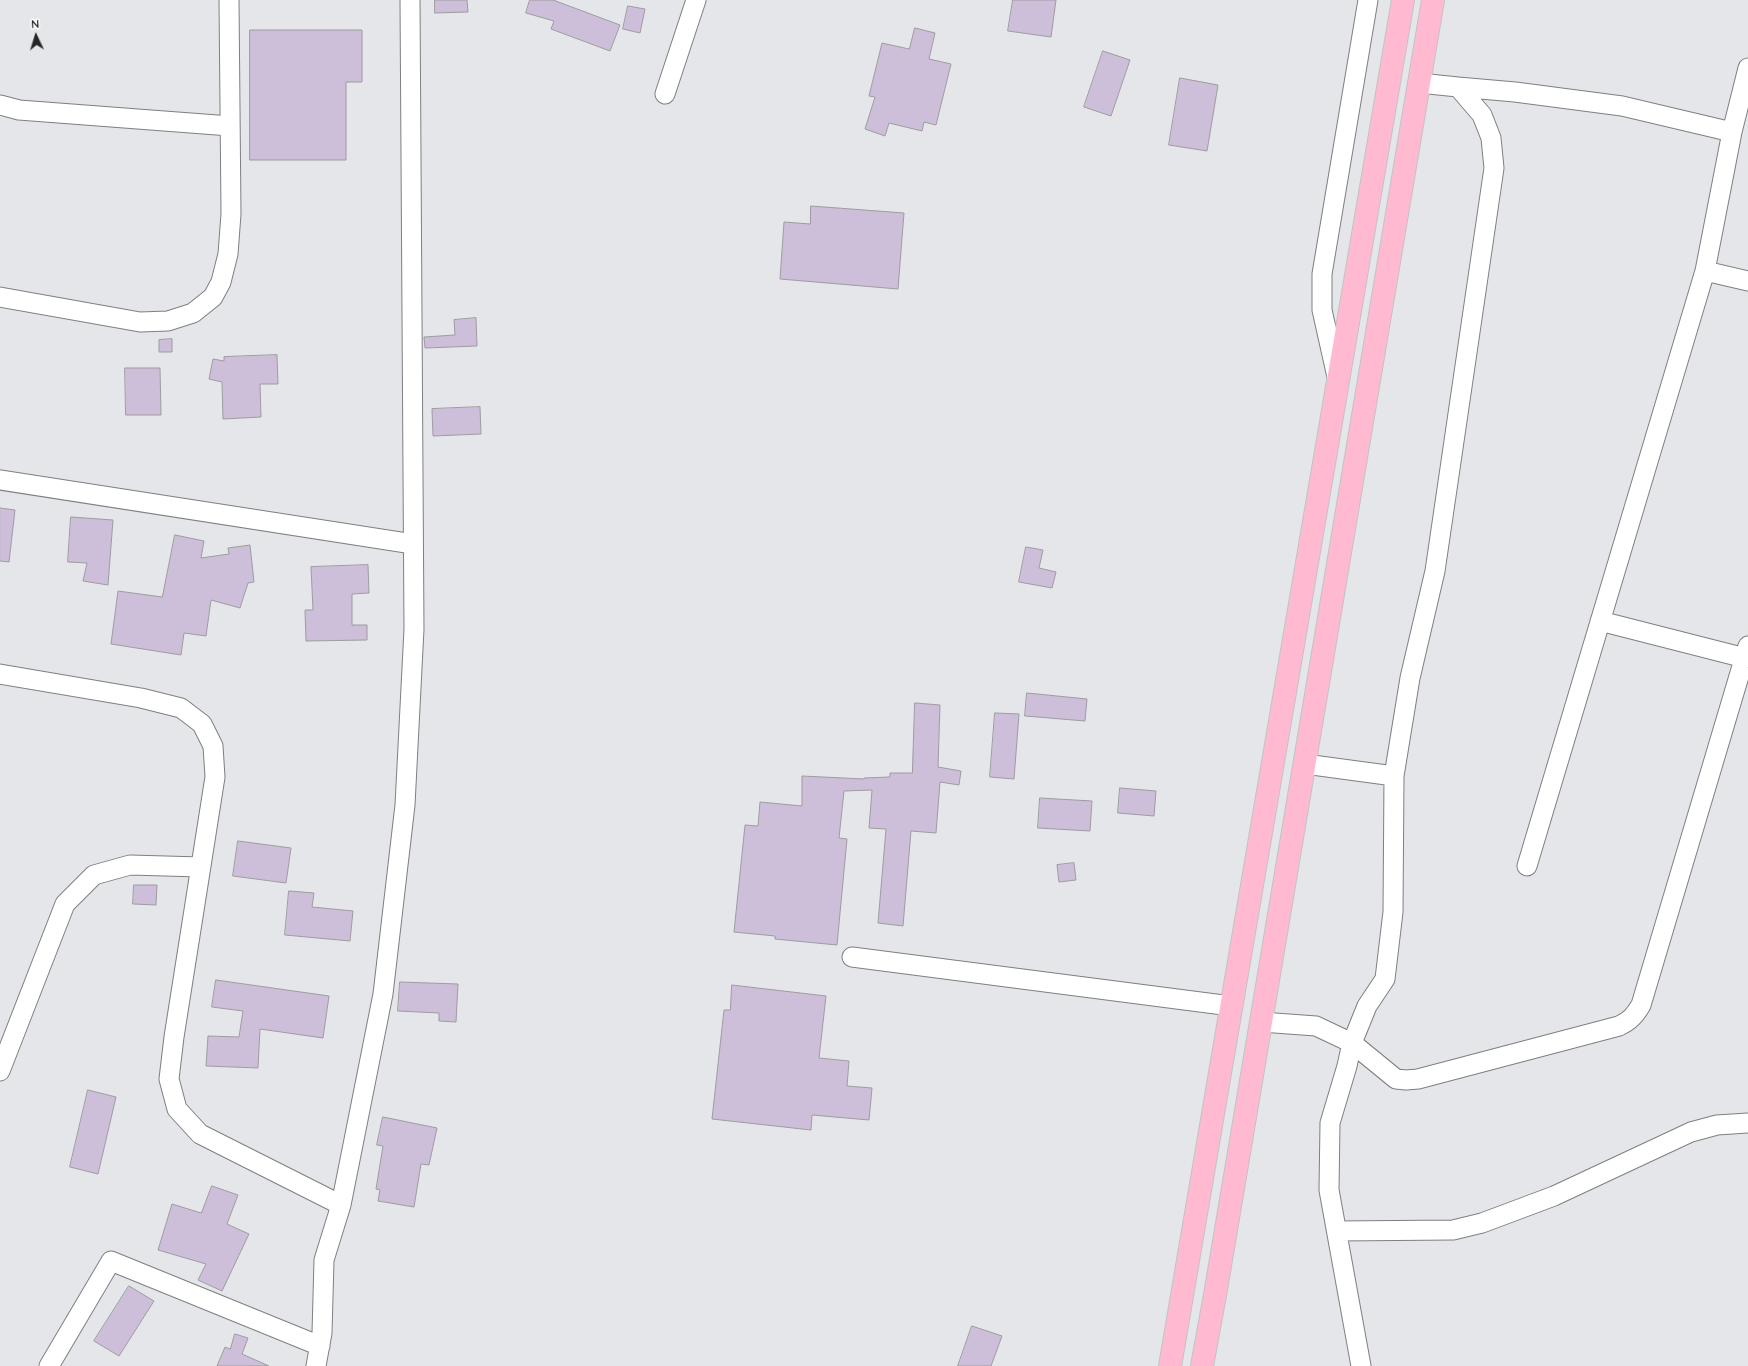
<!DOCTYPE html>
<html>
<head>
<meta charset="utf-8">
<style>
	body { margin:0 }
	#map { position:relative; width:1748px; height:1366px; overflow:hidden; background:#e4e6e9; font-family:Quicksand,sans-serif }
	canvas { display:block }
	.north { position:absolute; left:16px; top:16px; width:40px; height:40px; -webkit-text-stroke:3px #fff; paint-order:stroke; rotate:356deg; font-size:11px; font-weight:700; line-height:16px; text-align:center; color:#262728 }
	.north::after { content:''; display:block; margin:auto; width:14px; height:18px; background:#262728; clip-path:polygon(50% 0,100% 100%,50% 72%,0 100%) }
</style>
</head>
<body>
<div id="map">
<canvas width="1748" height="1366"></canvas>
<div class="north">N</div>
</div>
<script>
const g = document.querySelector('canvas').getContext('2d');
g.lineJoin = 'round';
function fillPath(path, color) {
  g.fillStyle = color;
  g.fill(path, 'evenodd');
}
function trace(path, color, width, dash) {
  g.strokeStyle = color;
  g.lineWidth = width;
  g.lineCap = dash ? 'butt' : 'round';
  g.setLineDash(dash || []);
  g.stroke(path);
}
const building = new Path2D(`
	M 435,0 L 467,0 L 468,12 L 435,13 Z
	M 530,0 L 553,0 L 620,25 L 610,51 L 551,29 L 554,21 L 526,13 Z
	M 1013,0 L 1056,0 L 1051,37 L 1008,31 Z
	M 628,6 L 645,9 L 640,33 L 623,29 Z
	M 915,28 L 935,33 L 929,59 L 951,64 L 936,125 L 924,122 L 922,131 L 889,123 L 885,136 L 865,129 L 875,97 L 869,96 L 882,43 L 909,49 Z
	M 250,30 L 362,30 L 362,82 L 346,82 L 346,160 L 250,160 Z
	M 1103,51 L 1130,60 L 1111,116 L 1084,107 Z
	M 1180,78 L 1218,85 L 1207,151 L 1169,145 Z
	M 811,206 L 904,213 L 898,289 L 780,279 L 784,222 L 810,224 Z
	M 476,318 L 477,346 L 425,348 L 424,337 L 455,335 L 454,320 Z
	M 172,339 L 172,352 L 159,352 L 159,340 Z
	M 277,355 L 278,384 L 260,384 L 261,417 L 223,419 L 222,382 L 209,379 L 213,359 L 224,361 L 224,357 Z
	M 125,368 L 160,368 L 161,415 L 126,415 Z
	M 480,407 L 481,434 L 433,436 L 432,409 Z
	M 0,508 L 15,510 L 9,562 L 0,561 Z
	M 71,517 L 113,520 L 108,585 L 83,581 L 87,563 L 68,562 Z
	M 175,535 L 204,541 L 201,558 L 229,554 L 228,548 L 250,545 L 254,582 L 248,583 L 240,608 L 211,600 L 206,636 L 184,633 L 181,655 L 111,644 L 118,591 L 162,597 Z
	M 1026,547 L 1043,550 L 1039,568 L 1056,572 L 1052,588 L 1019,582 Z
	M 368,565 L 369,593 L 352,594 L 352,625 L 367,625 L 367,640 L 306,641 L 305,610 L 313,610 L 311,567 Z
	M 1027,693 L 1087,699 L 1085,721 L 1025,716 Z
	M 915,703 L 940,705 L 938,767 L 961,771 L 959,785 L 940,782 L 936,833 L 911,831 L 903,926 L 878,923 L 886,829 L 869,828 L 872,790 L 844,791 L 839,838 L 847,839 L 837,945 L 775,939 L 775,936 L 734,932 L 745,825 L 758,826 L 760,802 L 802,806 L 802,776 L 864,779 L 864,778 L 890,777 L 890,773 L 912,773 Z
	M 995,713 L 1019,714 L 1014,779 L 990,777 Z
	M 1120,788 L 1156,791 L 1154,816 L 1118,813 Z
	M 1040,798 L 1092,801 L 1090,831 L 1038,828 Z
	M 238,841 L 291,848 L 286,883 L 233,876 Z
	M 1074,863 L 1076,880 L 1059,882 L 1057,865 Z
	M 134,885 L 157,885 L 156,905 L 133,904 Z
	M 289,891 L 314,893 L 312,907 L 353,911 L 350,941 L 285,935 Z
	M 216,980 L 329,996 L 323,1038 L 260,1029 L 258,1068 L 206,1066 L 208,1036 L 239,1037 L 243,1011 L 212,1007 Z
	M 400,982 L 458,984 L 456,1022 L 439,1021 L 439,1013 L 398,1011 Z
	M 732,985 L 826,996 L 819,1058 L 849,1061 L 847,1086 L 872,1088 L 869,1120 L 812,1115 L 811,1130 L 712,1119 L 724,1010 L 730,1010 Z
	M 88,1090 L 116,1097 L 98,1174 L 70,1167 Z
	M 383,1117 L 437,1128 L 429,1165 L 421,1164 L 414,1207 L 378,1201 L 380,1190 L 376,1189 L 383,1146 L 377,1145 Z
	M 212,1186 L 238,1195 L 227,1224 L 249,1234 L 222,1291 L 198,1280 L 206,1264 L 158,1250 L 172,1204 L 201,1213 Z
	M 129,1286 L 154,1301 L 119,1356 L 94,1341 Z
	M 972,1326 L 1002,1336 L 991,1366 L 958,1366 Z
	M 235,1334 L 248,1338 L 242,1354 L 269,1366 L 217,1366 L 225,1347 L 230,1349 Z`);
const minor = new Path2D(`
	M 1458,87 L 1515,92 L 1622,106 L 1732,132
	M 665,94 L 696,0
	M 0,105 L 19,110 L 230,126
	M 1705,271 L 1748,281
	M 0,297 L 140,322 L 168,321 L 193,313 L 213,297 L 221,282 L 228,254 L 231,214 L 229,0
	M 1337,377 L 1322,310 L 1322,274 L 1368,0
	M 0,480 L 413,544
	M 1600,621 L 1745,658
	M 0,674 L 141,698 L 181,708 L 202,724 L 213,746 L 215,777 L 174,1037 L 169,1079 L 177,1109 L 200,1134 L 341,1205 L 383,994 L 405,805 L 414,629 L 410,0
	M 1305,764 L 1394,776
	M 1527,866 L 1705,271 L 1732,132 L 1748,68
	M 852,957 L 1231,1006
	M 1261,1022 L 1316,1026 L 1352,1043 L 1396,1079 L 1406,1080 L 1418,1079 L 1619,1026 C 1630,1021 1635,1015 1641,1005 L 1748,646
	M 0,1071 L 65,904 L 94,875 L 130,865 L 201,867
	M 1337,1231 L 1453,1230 L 1482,1223 L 1554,1196 L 1691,1132 L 1717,1125 L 1748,1123
	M 49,1366 L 111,1261 L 320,1346
	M 316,1366 L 322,1333 L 324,1260 L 341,1205
	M 1361,1366 L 1329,1190 L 1330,1123 L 1347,1066 L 1352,1043 L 1367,1006 L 1385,979 L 1393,912 L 1394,776 L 1410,678 L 1435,571 L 1494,168 L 1491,138 L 1482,115 L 1458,87 L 1419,83`);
const major = new Path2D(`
	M 1170,1366 L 1403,0
	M 1202,1366 L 1215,1295 L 1433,0`);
fillPath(building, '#cdbeda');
trace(building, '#9e9c9f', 1);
trace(minor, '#7e7f82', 21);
trace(major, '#c2c3c3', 24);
trace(minor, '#fff', 19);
trace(major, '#ffbad1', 22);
</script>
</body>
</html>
